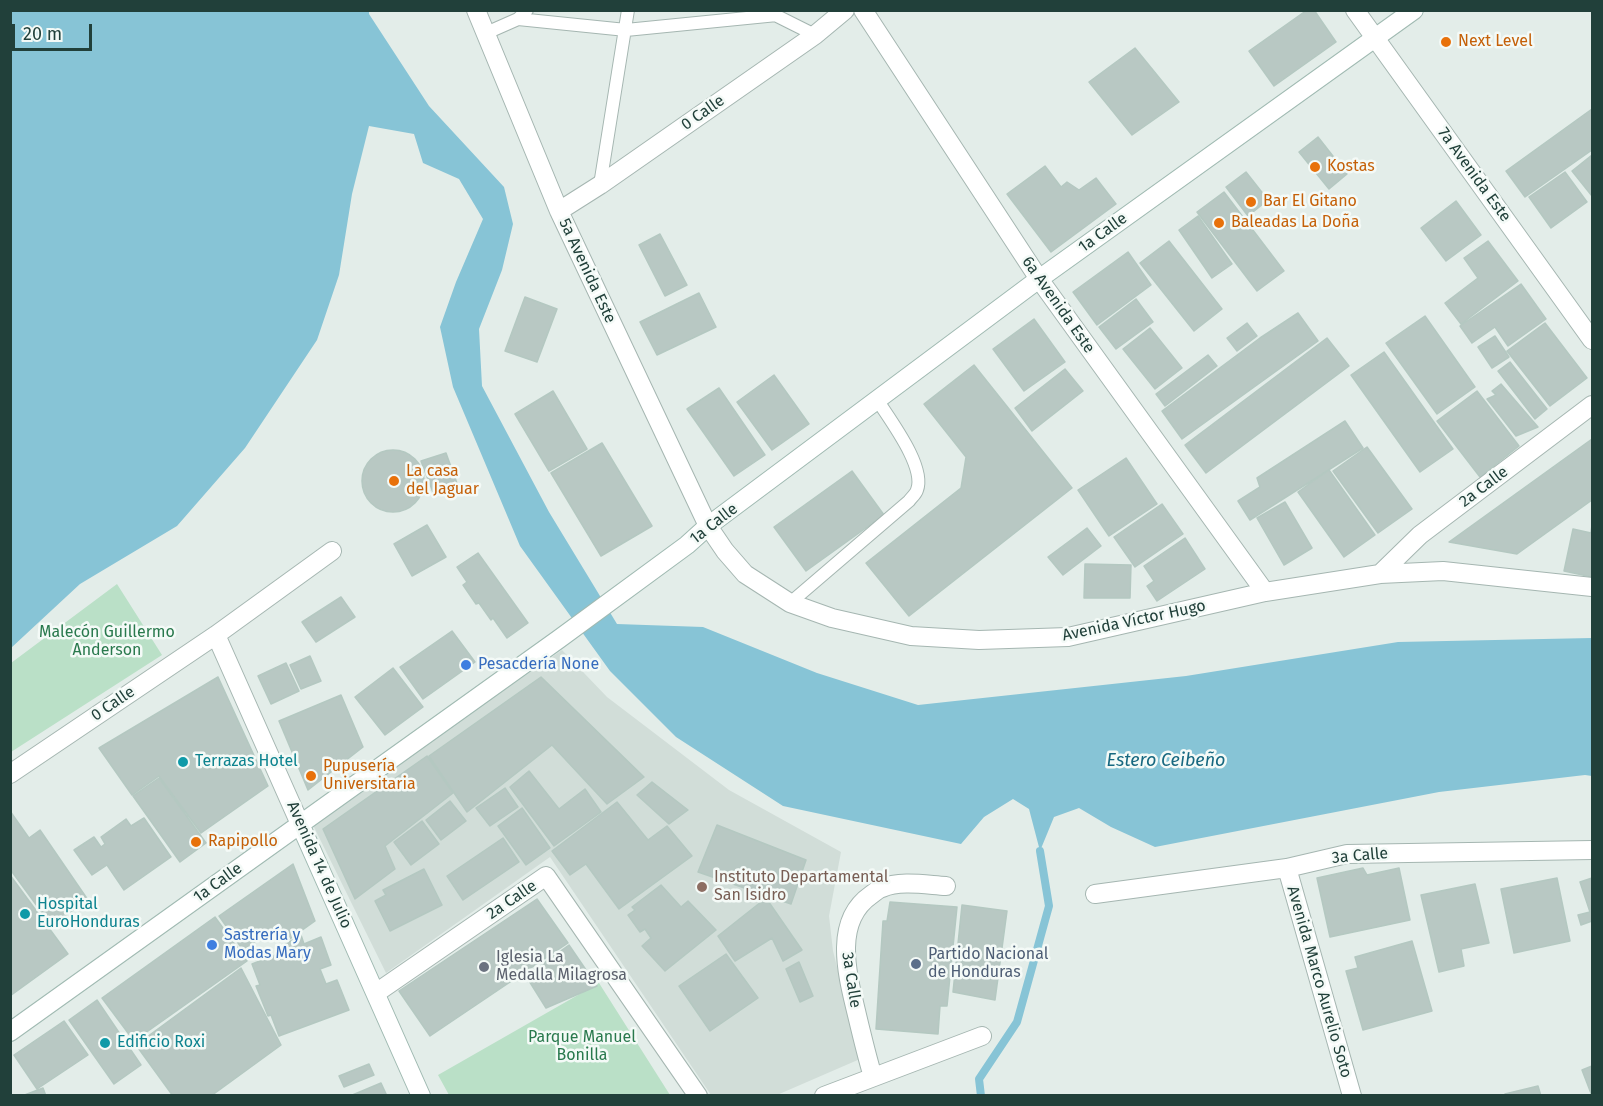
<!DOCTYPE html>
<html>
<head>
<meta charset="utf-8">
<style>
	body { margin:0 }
	#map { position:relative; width:1603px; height:1106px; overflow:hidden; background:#e3ede9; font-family:"Fira Sans",sans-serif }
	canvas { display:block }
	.frame { position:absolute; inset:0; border:12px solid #21403a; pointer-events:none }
	.scale { position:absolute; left:12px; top:24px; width:80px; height:27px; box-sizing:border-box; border:3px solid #21403a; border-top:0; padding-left:8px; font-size:18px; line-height:21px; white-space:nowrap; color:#21403a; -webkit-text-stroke:4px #f4faf7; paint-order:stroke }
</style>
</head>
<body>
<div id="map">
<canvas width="1603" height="1106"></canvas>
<div class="frame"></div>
<div class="scale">20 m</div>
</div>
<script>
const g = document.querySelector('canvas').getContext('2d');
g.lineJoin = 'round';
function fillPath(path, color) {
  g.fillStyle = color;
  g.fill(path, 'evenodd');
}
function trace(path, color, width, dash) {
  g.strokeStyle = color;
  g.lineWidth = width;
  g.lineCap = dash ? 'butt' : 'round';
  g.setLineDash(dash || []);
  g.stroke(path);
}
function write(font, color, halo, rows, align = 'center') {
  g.font = font + ' "Fira Sans",sans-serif';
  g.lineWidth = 5;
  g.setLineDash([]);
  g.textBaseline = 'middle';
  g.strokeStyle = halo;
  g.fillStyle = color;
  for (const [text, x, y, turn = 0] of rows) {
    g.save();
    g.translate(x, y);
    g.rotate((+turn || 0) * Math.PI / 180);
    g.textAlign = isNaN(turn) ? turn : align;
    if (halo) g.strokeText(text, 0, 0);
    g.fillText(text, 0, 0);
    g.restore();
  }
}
const built = new Path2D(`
	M 562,650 L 607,697 L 729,790 L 841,852 L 829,916 L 833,951 L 860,1059 L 777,1095 L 711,1095 L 550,857 L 386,973 L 312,823 Z`);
const green = new Path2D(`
	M 117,584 L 162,655 L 11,752 L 11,663 Z
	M 599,983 L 670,1095 L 449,1095 L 438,1075 Z`);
const water = new Path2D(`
	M 11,11 L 369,11 L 369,14 L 429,106 L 504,187 L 513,224 L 502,270 L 479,329 L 482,386 L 549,512 L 617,624 L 703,627 L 817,673 L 918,705 L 1186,676 L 1398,642 L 1592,638 L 1592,776 L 1585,775 L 1439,792 L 1155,847 L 1111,827 L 1079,808 L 1054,817 L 1040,851 L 1029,809 L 1013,799 L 984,817 L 961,844 L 783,806 L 676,737 L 610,671 L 520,546 L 453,387 L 440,327 L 456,282 L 483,219 L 459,179 L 423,163 L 414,134 L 369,126 L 352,194 L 339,275 L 317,340 L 245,448 L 177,526 L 80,584 L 11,648 Z`);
const stream = new Path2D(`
	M 981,1096 L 979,1079 L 1017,1022 L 1049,906 L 1040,851`);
const building = new Path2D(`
	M 1307,10 L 1314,10 L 1336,42 L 1274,86 L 1249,51 Z
	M 1135,48 L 1179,102 L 1132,135 L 1089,82 Z
	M 1592,109 L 1592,150 L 1525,197 L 1506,171 Z
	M 1318,137 L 1347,174 L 1329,189 L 1299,152 Z
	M 1592,155 L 1592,196 L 1572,171 Z
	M 1045,166 L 1061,187 L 1067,182 L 1079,190 L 1096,178 L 1116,204 L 1051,252 L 1007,194 Z
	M 1246,172 L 1268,200 L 1248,216 L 1226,187 Z
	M 1565,172 L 1587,202 L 1551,228 L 1529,197 Z
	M 1224,192 L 1284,271 L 1257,291 L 1197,212 Z
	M 1456,201 L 1481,235 L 1446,261 L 1421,228 Z
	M 1198,216 L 1232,264 L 1212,278 L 1179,230 Z
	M 660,234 L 687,285 L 665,296 L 639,245 Z
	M 1169,241 L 1222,309 L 1194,331 L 1140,263 Z
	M 1488,241 L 1518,281 L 1461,324 L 1445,303 L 1478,278 L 1464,258 Z
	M 1128,252 L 1151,285 L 1097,325 L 1073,292 Z
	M 1521,284 L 1546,319 L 1508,346 L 1495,327 L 1472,343 L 1460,326 Z
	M 699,293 L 716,327 L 657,355 L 640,322 Z
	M 525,297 L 557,309 L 537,362 L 505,351 Z
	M 1136,299 L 1153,322 L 1116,349 L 1099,327 Z
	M 1298,313 L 1318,341 L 1182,439 L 1162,411 L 1260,338 Z
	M 1425,316 L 1475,387 L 1437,414 L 1386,343 Z
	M 1034,319 L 1065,362 L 1024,391 L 993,349 Z
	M 1247,323 L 1257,336 L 1237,351 L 1227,338 Z
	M 1545,323 L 1587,378 L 1550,406 L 1507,351 Z
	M 1150,328 L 1182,368 L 1155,389 L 1123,349 Z
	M 1495,336 L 1509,357 L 1492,368 L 1478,347 Z
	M 1327,338 L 1349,366 L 1206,473 L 1185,445 Z
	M 1384,352 L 1453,449 L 1420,472 L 1351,375 Z
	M 1208,355 L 1217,366 L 1165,406 L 1156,394 Z
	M 1510,362 L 1547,409 L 1535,419 L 1498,371 Z
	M 974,365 L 1072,488 L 909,616 L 866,563 L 961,488 L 966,457 L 924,404 Z
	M 1065,369 L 1083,391 L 1032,431 L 1015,408 Z
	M 774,375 L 809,424 L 772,450 L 737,402 Z
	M 1501,384 L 1538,427 L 1516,436 L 1487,399 L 1496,395 L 1492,391 Z
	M 719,388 L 765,455 L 734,476 L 687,409 Z
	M 553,391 L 587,449 L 549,471 L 515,414 Z
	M 1477,391 L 1519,446 L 1480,477 L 1437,421 Z
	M 1345,421 L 1363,448 L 1250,520 L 1238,501 L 1260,487 L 1257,478 Z
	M 1592,439 L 1592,500 L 1517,554 L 1449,542 Z
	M 602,443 L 652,526 L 601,556 L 551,473 Z
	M 1367,447 L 1412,509 L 1378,533 L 1333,471 Z
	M362 481a31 31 0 1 1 62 0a31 31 0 1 1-62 0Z
	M 446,453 L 458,486 L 434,495 L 421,461 Z
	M 1126,458 L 1157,504 L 1109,536 L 1078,490 Z
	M 1329,470 L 1375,535 L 1344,557 L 1298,492 Z
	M 852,471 L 884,515 L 806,571 L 774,527 Z
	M 1285,502 L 1312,548 L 1284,565 L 1257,518 Z
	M 1162,504 L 1183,534 L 1135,567 L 1114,537 Z
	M 427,525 L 446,557 L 412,576 L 394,544 Z
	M 1592,525 L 1592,577 L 1564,571 L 1573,529 L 1591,533 Z
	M 1087,528 L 1101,546 L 1063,575 L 1048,557 Z
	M 1185,538 L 1205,569 L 1157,601 L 1147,586 L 1154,581 L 1144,566 Z
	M 478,553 L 528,623 L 507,638 L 493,618 L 491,620 L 479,603 L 476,604 L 463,585 L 467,582 L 457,567 Z
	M 1085,564 L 1131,565 L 1130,598 L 1084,598 Z
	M 341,597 L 355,617 L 316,642 L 302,622 Z
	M 452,631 L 475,662 L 423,699 L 400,667 Z
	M 310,656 L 321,681 L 301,689 L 290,665 Z
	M 286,663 L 299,691 L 271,704 L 258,676 Z
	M 393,668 L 423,707 L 385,735 L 355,697 Z
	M 218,677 L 268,786 L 201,833 L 159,776 L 132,795 L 99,748 Z
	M 541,677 L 644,777 L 607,804 L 552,745 L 467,812 L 429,756 Z
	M 341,695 L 363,747 L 308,790 L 279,721 Z
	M 427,756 L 453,793 L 385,846 L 395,869 L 355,899 L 323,829 Z
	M 529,771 L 559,809 L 585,789 L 601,812 L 554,846 L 510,787 Z
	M 159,778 L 206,843 L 180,862 L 133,796 Z
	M 652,782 L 688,810 L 669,824 L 637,795 Z
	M 505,788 L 518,807 L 490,826 L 476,808 Z
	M 450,801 L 466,821 L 441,840 L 426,820 Z
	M 617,802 L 648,840 L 667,826 L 692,856 L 619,909 L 586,864 L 570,875 L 552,851 Z
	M 522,808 L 550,848 L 526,865 L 498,826 Z
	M 10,811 L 29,838 L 40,830 L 88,900 L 51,925 L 10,869 Z
	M 144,818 L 171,857 L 124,890 L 107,865 L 92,875 L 74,850 L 94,837 L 101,847 L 105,844 L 101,837 L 126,819 L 131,826 Z
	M 422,821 L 439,844 L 411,865 L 394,842 Z
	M 717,825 L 806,860 L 791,904 L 698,872 Z
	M 503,838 L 519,862 L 463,900 L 447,876 Z
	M 293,864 L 315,921 L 287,941 L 277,927 L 243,950 L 219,916 Z
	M 1363,868 L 1367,875 L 1399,868 L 1410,920 L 1330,937 L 1317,878 Z
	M 424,869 L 442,905 L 390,931 L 375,901 L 386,895 L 383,890 Z
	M 10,875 L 68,954 L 10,996 Z
	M 1557,878 L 1570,941 L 1514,953 L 1501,889 Z
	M 1592,878 L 1592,921 L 1581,925 L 1578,915 L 1590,912 L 1580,882 Z
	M 1475,884 L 1489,943 L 1461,949 L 1464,966 L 1439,972 L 1421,895 Z
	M 661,885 L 681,907 L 688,901 L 716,930 L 665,971 L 642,946 L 651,938 L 645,929 L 640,932 L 628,915 L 635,910 L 632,907 Z
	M 766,898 L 802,950 L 783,961 L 772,938 L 735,961 L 718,936 Z
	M 537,899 L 568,943 L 430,1036 L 399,991 Z
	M 890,902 L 957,907 L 947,1006 L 940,1006 L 938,1034 L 876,1029 L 883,921 L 887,921 Z
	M 962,905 L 1007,911 L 995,1000 L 953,992 Z
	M 215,917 L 247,961 L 134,1041 L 102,998 Z
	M 301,935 L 304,944 L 321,937 L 331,965 L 320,969 L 326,984 L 337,980 L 349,1010 L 279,1036 L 271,1015 L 268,1016 L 256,986 L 260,985 L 252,964 L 283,952 L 281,947 Z
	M 1412,941 L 1432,1011 L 1363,1030 L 1346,971 L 1358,968 L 1355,957 Z
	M 569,945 L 597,986 L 546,1008 L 526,976 Z
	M 726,954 L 758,998 L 710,1031 L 679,986 Z
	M 799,962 L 813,996 L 800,1002 L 786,969 Z
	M 241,968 L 281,1045 L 211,1096 L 173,1096 L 136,1045 Z
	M 97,1000 L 141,1065 L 114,1084 L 69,1020 Z
	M 64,1021 L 88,1055 L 37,1089 L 14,1055 Z
	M 369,1064 L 374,1075 L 344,1087 L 339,1076 Z
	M 1592,1066 L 1592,1096 L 1582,1070 Z
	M 381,1083 L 387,1096 L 350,1096 Z
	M 1538,1086 L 1541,1096 L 1506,1096 L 1505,1094 Z
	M 43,1088 L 46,1096 L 22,1096 Z`);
const lane = new Path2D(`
	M 771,13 L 815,35
	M 518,19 L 626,30 L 777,15
	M 484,34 L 518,19 L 527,10
	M 600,185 L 628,10
	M 790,603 L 909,501 C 911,498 916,494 917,490 C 926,467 890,420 878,401`);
const street = new Path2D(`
	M 476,10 L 559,211 L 708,526 L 725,551 L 745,574 L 790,603 L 832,618 L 911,636 L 979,640 L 1068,637 L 1265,592 L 1380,574 L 1443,571 L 1592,587
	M 863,10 L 1039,279 L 1265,592
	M 1355,10 L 1592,340
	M 559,211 L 600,185 L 815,35 L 845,10
	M 1380,574 L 1420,535 L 1592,405
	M 216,635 L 300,824
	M 10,774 L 216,635 L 332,551
	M 1287,868 L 1352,1096
	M 1095,894 L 1287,868 L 1347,854 L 1592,850
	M 376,993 L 546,876 L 698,1096
	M 873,1077 C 867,1057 862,1036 857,1015 C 848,977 832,922 871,895 C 874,893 878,889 882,888 C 900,880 927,885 946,886
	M 824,1096 L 982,1036`);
const secondary = new Path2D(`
	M 300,824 L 421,1096
	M 10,1032 L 559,639 L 687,545 L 708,526 L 1039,279 L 1414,10`);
const markers = [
	[1446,42,6,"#e8710a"],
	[1315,167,6,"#e8710a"],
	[1251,202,6,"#e8710a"],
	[1219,223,6,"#e8710a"],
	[394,481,6,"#e8710a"],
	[466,665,6,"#3f7fe0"],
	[183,762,6,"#0f9aa8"],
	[311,776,6,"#e8710a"],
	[196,842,6,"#e8710a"],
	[702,887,6,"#8d6e63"],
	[25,914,6,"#0f9aa8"],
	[212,945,6,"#3f7fe0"],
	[916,964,6,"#5c6f8a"],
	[484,967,6,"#6b7280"],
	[105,1043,6,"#0f9aa8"]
];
const foodNames = [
	["Next Level",1458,42],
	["Kostas",1327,167],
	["Bar El Gitano",1263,202],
	["Baleadas La Doña",1231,223],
	["La casa",406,472],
	["del Jaguar",406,490],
	["Pupusería",323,767],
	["Universitaria",323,785],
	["Rapipollo",208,842]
];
const streetNames = [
	["0 Calle",703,113,-35],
	["7a Avenida Este",1474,175,54],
	["1a Calle",1103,233,-36],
	["5a Avenida Este",587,271,65],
	["6a Avenida Este",1058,305,55],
	["2a Calle",1484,487,-37],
	["1a Calle",714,524,-38],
	["Avenida Víctor Hugo",1134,621,-12],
	["0 Calle",113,704,-34],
	["3a Calle",1360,856,-5],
	["Avenida 14 de Julio",319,865,66],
	["1a Calle",218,883,-36],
	["2a Calle",512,900,-34],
	["3a Calle",851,980,81],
	["Avenida Marco Aurelio Soto",1319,982,74]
];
const parkNames = [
	["Malecón Guillermo",107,633],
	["Anderson",107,651],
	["Parque Manuel",582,1038],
	["Bonilla",582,1056]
];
const shopNames = [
	["Pesacdería None",478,665],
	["Sastrería y",224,936],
	["Modas Mary",224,954]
];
const cultureNames = [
	["Terrazas Hotel",195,762],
	["Hospital",37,905],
	["EuroHonduras",37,923],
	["Edificio Roxi",117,1043]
];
const educationNames = [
	["Instituto Departamental",714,878],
	["San Isidro",714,896]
];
const serviceNames = [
	["Partido Nacional",928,955],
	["de Honduras",928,973]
];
const worshipNames = [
	["Iglesia La",496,958],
	["Medalla Milagrosa",496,976]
];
const waterNames = [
	["Estero Ceibeño",1166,761]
];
fillPath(built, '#d1ddd8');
fillPath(green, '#bae0c7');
fillPath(water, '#87c4d6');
trace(stream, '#87c4d6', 8);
fillPath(building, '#b8c8c3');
trace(building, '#b4c8c1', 1.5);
trace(lane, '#a5b6b1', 14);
trace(street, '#a5b6b1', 20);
trace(secondary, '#a0bab2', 20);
trace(lane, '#fff', 12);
trace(street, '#fff', 18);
trace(secondary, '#fff', 18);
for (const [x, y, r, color] of markers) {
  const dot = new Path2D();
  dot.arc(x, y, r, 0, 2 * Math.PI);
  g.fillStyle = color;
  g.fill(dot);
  trace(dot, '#f4faf7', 2);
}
write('16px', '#c56008', '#f4faf7', foodNames, 'left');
write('16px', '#21403a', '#f4faf7', streetNames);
write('16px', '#29794d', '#f4faf7', parkNames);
write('16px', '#366cbe', '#f4faf7', shopNames, 'left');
write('16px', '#0d838f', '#f4faf7', cultureNames, 'left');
write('16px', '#785e54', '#f4faf7', educationNames, 'left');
write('16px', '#4e5e75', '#f4faf7', serviceNames, 'left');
write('16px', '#5b616d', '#f4faf7', worshipNames, 'left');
write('italic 18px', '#176880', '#f4faf7', waterNames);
</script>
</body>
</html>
